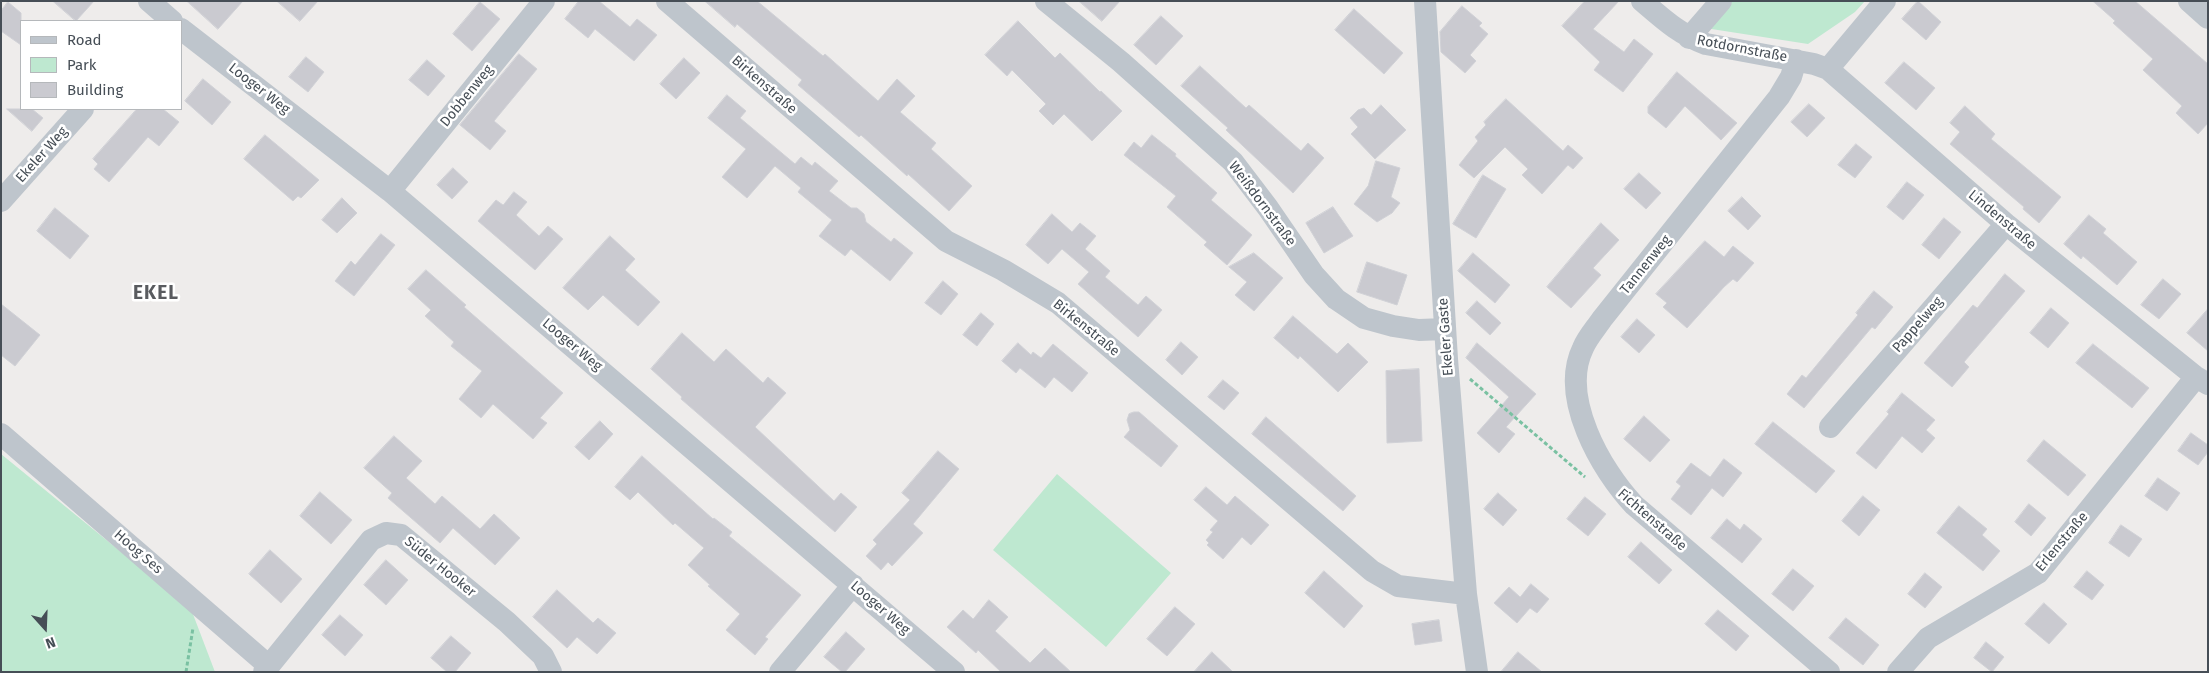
<!DOCTYPE html>
<html>
<head>
<meta charset="utf-8">
<style>
	body { margin:0 }
	#map { position:relative; width:2209px; height:673px; overflow:hidden; background:#eeeceb; font-family:"Fira Sans",sans-serif }
	canvas { display:block }
	.frame { position:absolute; inset:0; border:2px solid #464e56; pointer-events:none }
	.legend { position:absolute; left:20px; top:20px; width:162px; height:90px; box-sizing:border-box; background:#fff; border:1px solid #b5b8bb; margin:0; padding:6px 9px; list-style:none; font-size:15px; color:#464e56 }
	.legend li { display:flex; align-items:center; gap:10px; height:25px }
	.legend b { width:25px; border:1px solid #b5b8bb }
	.north { position:absolute; left:20px; top:603px; width:50px; height:50px; -webkit-text-stroke:4px #fff; paint-order:stroke; rotate:160deg; font-size:14px; font-weight:700; line-height:20px; text-align:center; color:#464e56 }
	.north::after { content:''; display:block; margin:auto; width:18px; height:22px; background:#464e56; clip-path:polygon(50% 0,100% 100%,50% 72%,0 100%) }
</style>
</head>
<body>
<div id="map">
<canvas width="2209" height="673"></canvas>
<div class="frame"></div>
<ul class="legend">
<li><b style="height:6px;background:#bec5cc"></b>Road</li>
<li><b style="height:14px;background:#bee8d0"></b>Park</li>
<li><b style="height:14px;background:#cacad0"></b>Building</li>
</ul>
<div class="north">N</div>
</div>
<script>
const g = document.querySelector('canvas').getContext('2d');
g.lineJoin = 'round';
function fillPath(path, color) {
  g.fillStyle = color;
  g.fill(path, 'evenodd');
}
function trace(path, color, width, dash) {
  g.strokeStyle = color;
  g.lineWidth = width;
  g.lineCap = dash ? 'butt' : 'round';
  g.setLineDash(dash || []);
  g.stroke(path);
}
function write(font, color, halo, rows, align = 'center') {
  g.font = font + ' "Fira Sans",sans-serif';
  g.lineWidth = 5;
  g.setLineDash([]);
  g.textBaseline = 'middle';
  g.strokeStyle = halo;
  g.fillStyle = color;
  for (const [text, x, y, turn = 0] of rows) {
    g.save();
    g.translate(x, y);
    g.rotate((+turn || 0) * Math.PI / 180);
    g.textAlign = isNaN(turn) ? turn : align;
    if (halo) g.strokeText(text, 0, 0);
    g.fillText(text, 0, 0);
    g.restore();
  }
}
const green = new Path2D(`
	M 1728,1 L 1865,1 L 1855,12 L 1808,44 L 1705,28 Z
	M 1,454 L 191,609 L 215,672 L 1,672 Z
	M 1057,474 L 1171,573 L 1106,647 L 993,550 Z`);
const building = new Path2D(`
	M 53,1 L 94,1 L 76,21 Z
	M 187,1 L 243,1 L 218,29 Z
	M 277,1 L 318,1 L 300,21 Z
	M 579,1 L 599,1 L 630,27 L 637,19 L 657,35 L 634,61 L 595,29 L 588,38 L 565,19 Z
	M 705,1 L 757,1 L 823,56 L 825,54 L 878,101 L 897,79 L 915,96 L 900,112 L 936,143 L 931,149 L 972,186 L 949,211 L 908,174 L 907,176 L 861,135 L 859,137 L 798,85 L 802,80 L 737,24 L 735,27 Z
	M 1079,1 L 1120,1 L 1102,21 Z
	M 1585,1 L 1619,1 L 1593,29 L 1624,52 L 1634,39 L 1653,54 L 1623,92 L 1594,70 L 1600,62 L 1562,26 Z
	M 1918,1 L 1941,22 L 1926,40 L 1902,19 Z
	M 2093,1 L 2135,1 L 2208,64 L 2208,123 L 2198,134 L 2176,113 L 2182,106 L 2143,70 L 2153,59 L 2113,23 L 2115,21 Z
	M 8,2 L 21,13 L 21,45 L 1,31 L 1,11 Z
	M 480,2 L 500,19 L 472,51 L 453,34 Z
	M 1462,6 L 1482,23 L 1479,26 L 1488,34 L 1470,55 L 1476,61 L 1465,73 L 1441,52 L 1440,32 Z
	M 1354,9 L 1403,53 L 1384,74 L 1335,30 Z
	M 1161,16 L 1183,36 L 1156,65 L 1134,45 Z
	M 1018,21 L 1055,58 L 1060,53 L 1100,92 L 1101,91 L 1122,111 L 1092,141 L 1064,114 L 1053,125 L 1039,111 L 1046,104 L 1012,70 L 1007,76 L 985,55 Z
	M 519,54 L 537,69 L 494,121 L 506,131 L 490,150 L 460,125 Z
	M 306,57 L 324,72 L 308,92 L 289,77 Z
	M 684,58 L 700,73 L 676,99 L 660,84 Z
	M 427,60 L 445,76 L 428,96 L 409,80 Z
	M 1904,62 L 1935,88 L 1916,110 L 1885,83 Z
	M 1200,66 L 1246,108 L 1249,105 L 1301,151 L 1308,143 L 1324,158 L 1293,193 L 1226,130 L 1228,128 L 1181,86 Z
	M 1677,72 L 1737,123 L 1721,140 L 1685,106 L 1666,128 L 1648,113 L 1648,107 Z
	M 203,79 L 231,102 L 212,125 L 185,101 Z
	M 727,95 L 746,111 L 740,118 L 795,164 L 801,157 L 812,166 L 815,162 L 838,181 L 829,191 L 851,208 L 857,208 L 864,214 L 866,222 L 891,242 L 894,238 L 913,253 L 890,281 L 851,249 L 845,256 L 819,236 L 832,220 L 798,192 L 801,188 L 775,166 L 747,198 L 722,177 L 746,149 L 708,118 Z
	M 1506,99 L 1563,151 L 1568,145 L 1583,158 L 1573,169 L 1568,165 L 1542,194 L 1522,175 L 1528,169 L 1505,147 L 1474,178 L 1459,165 L 1478,141 L 1475,137 L 1486,125 L 1484,122 Z
	M 1809,104 L 1825,118 L 1807,137 L 1791,122 Z
	M 1381,105 L 1406,130 L 1375,159 L 1351,134 L 1358,127 L 1350,118 L 1358,110 L 1364,108 L 1371,115 Z
	M 1965,106 L 1995,134 L 1991,139 L 2061,197 L 2039,223 L 2023,209 L 2024,207 L 1950,144 L 1960,132 L 1950,123 Z
	M 7,109 L 32,109 L 43,118 L 32,131 Z
	M 137,109 L 163,109 L 179,122 L 159,146 L 148,137 L 109,182 L 94,169 L 98,164 L 93,159 Z
	M 265,135 L 319,180 L 301,198 L 298,196 L 293,201 L 244,159 Z
	M 1152,135 L 1176,154 L 1175,156 L 1217,193 L 1211,200 L 1252,235 L 1227,265 L 1204,245 L 1207,242 L 1167,207 L 1176,196 L 1124,155 L 1134,142 L 1141,148 Z
	M 1856,144 L 1872,157 L 1855,178 L 1838,165 Z
	M 1376,161 L 1400,168 L 1391,197 L 1400,203 L 1392,213 L 1377,222 L 1354,204 L 1368,186 Z
	M 453,168 L 468,182 L 452,199 L 437,185 Z
	M 1639,173 L 1661,193 L 1646,209 L 1624,189 Z
	M 1483,175 L 1506,189 L 1476,238 L 1453,224 Z
	M 1907,182 L 1924,195 L 1903,220 L 1887,207 Z
	M 514,192 L 527,202 L 516,215 L 539,236 L 548,226 L 563,239 L 535,270 L 478,221 L 496,200 L 503,205 Z
	M 1742,197 L 1761,216 L 1748,230 L 1728,211 Z
	M 342,198 L 357,213 L 337,233 L 322,220 Z
	M 1333,207 L 1353,236 L 1324,253 L 1306,223 Z
	M 55,208 L 89,236 L 70,259 L 37,231 Z
	M 1052,214 L 1072,232 L 1080,223 L 1096,236 L 1085,249 L 1110,271 L 1105,277 L 1138,305 L 1146,296 L 1162,310 L 1138,337 L 1078,284 L 1089,272 L 1062,249 L 1048,264 L 1026,245 Z
	M 2089,215 L 2106,229 L 2103,233 L 2137,262 L 2117,285 L 2083,256 L 2081,259 L 2064,244 Z
	M 1944,218 L 1961,232 L 1939,259 L 1922,245 Z
	M 1601,223 L 1619,240 L 1593,268 L 1601,275 L 1571,308 L 1547,287 Z
	M 381,234 L 395,245 L 354,296 L 335,281 L 351,261 L 355,265 Z
	M 610,236 L 635,259 L 625,270 L 660,302 L 638,326 L 603,295 L 588,310 L 563,288 Z
	M 1705,241 L 1724,257 L 1733,246 L 1754,263 L 1737,282 L 1733,279 L 1724,287 L 1687,328 L 1663,307 L 1667,303 L 1656,294 Z
	M 1254,253 L 1283,278 L 1254,311 L 1235,295 L 1247,282 L 1229,267 Z
	M 1473,253 L 1510,285 L 1495,303 L 1458,271 Z
	M 1367,262 L 1407,275 L 1397,305 L 1357,292 Z
	M 426,270 L 466,305 L 464,307 L 563,393 L 540,418 L 547,423 L 533,439 L 493,404 L 481,418 L 459,399 L 482,371 L 451,346 L 454,342 L 425,316 L 431,310 L 408,289 Z
	M 2005,274 L 2025,291 L 1964,362 L 1969,367 L 1952,387 L 1924,363 L 1973,305 L 1977,308 Z
	M 2163,279 L 2181,294 L 2159,319 L 2141,305 Z
	M 943,281 L 958,294 L 941,315 L 925,303 Z
	M 1874,291 L 1893,307 L 1875,329 L 1872,327 L 1804,408 L 1787,394 L 1802,375 L 1806,378 L 1858,315 L 1856,313 Z
	M 1477,301 L 1501,323 L 1490,335 L 1466,313 Z
	M 1,304 L 40,335 L 15,366 L 1,355 Z
	M 2051,308 L 2069,323 L 2048,348 L 2030,333 Z
	M 2208,309 L 2208,351 L 2187,333 Z
	M 981,313 L 994,324 L 977,346 L 963,335 Z
	M 1293,316 L 1337,354 L 1348,343 L 1368,362 L 1338,392 L 1300,356 L 1298,359 L 1274,338 Z
	M 1637,319 L 1655,335 L 1639,353 L 1621,337 Z
	M 682,333 L 714,362 L 726,349 L 763,383 L 768,377 L 786,393 L 755,427 L 834,501 L 841,493 L 857,507 L 835,532 L 681,399 L 682,397 L 651,369 Z
	M 1181,342 L 1198,357 L 1182,375 L 1166,360 Z
	M 1018,343 L 1031,355 L 1033,352 L 1041,358 L 1053,344 L 1088,373 L 1072,392 L 1054,377 L 1045,388 L 1020,368 L 1016,373 L 1002,361 Z
	M 1477,343 L 1536,394 L 1506,427 L 1515,434 L 1499,453 L 1477,433 L 1509,397 L 1466,358 Z
	M 2093,344 L 2149,388 L 2132,408 L 2076,363 Z
	M 1419,369 L 1422,441 L 1387,443 L 1386,371 Z
	M 1223,380 L 1239,393 L 1224,410 L 1208,397 Z
	M 1902,393 L 1935,420 L 1926,430 L 1935,438 L 1922,453 L 1902,436 L 1876,469 L 1856,453 L 1889,414 L 1887,412 Z
	M 1134,412 L 1139,412 L 1178,446 L 1161,467 L 1124,437 L 1130,430 L 1127,420 L 1129,414 Z
	M 1644,416 L 1670,440 L 1650,462 L 1624,439 Z
	M 1266,417 L 1356,496 L 1343,511 L 1252,434 Z
	M 600,421 L 613,434 L 589,460 L 575,447 Z
	M 1773,422 L 1835,471 L 1816,493 L 1755,444 Z
	M 2191,433 L 2208,445 L 2208,452 L 2198,465 L 2178,451 Z
	M 394,436 L 422,461 L 406,478 L 435,504 L 442,496 L 480,529 L 494,514 L 520,538 L 495,565 L 453,528 L 440,543 L 388,498 L 392,493 L 364,468 Z
	M 2044,440 L 2086,475 L 2068,496 L 2027,461 Z
	M 938,451 L 959,469 L 913,524 L 923,533 L 892,566 L 888,562 L 881,570 L 866,556 L 877,544 L 873,540 L 910,500 L 902,493 Z
	M 642,456 L 713,519 L 714,518 L 732,532 L 729,536 L 801,595 L 765,637 L 768,639 L 755,655 L 726,630 L 740,614 L 708,586 L 710,585 L 688,565 L 704,548 L 675,523 L 673,525 L 638,492 L 630,500 L 615,487 Z
	M 1724,459 L 1742,473 L 1723,497 L 1712,488 L 1691,515 L 1671,499 L 1681,486 L 1676,482 L 1691,463 L 1710,477 Z
	M 2158,478 L 2180,493 L 2167,511 L 2145,496 Z
	M 1206,487 L 1227,505 L 1235,496 L 1269,525 L 1251,545 L 1242,537 L 1223,559 L 1207,545 L 1209,543 L 1206,540 L 1213,532 L 1210,530 L 1218,521 L 1194,500 Z
	M 320,492 L 352,520 L 331,544 L 300,516 Z
	M 1498,493 L 1517,510 L 1503,526 L 1484,509 Z
	M 1863,496 L 1880,510 L 1859,536 L 1842,521 Z
	M 1585,497 L 1606,514 L 1588,536 L 1567,519 Z
	M 2029,504 L 2046,518 L 2031,536 L 2015,522 Z
	M 1959,506 L 1987,529 L 1982,535 L 2000,551 L 1983,571 L 1937,533 Z
	M 1727,519 L 1740,530 L 1744,524 L 1762,539 L 1742,563 L 1711,538 Z
	M 2121,525 L 2142,539 L 2129,557 L 2109,543 Z
	M 1641,542 L 1672,570 L 1659,584 L 1628,557 Z
	M 270,550 L 302,579 L 281,603 L 249,574 Z
	M 386,560 L 408,580 L 386,605 L 364,585 Z
	M 1793,569 L 1814,586 L 1793,611 L 1772,594 Z
	M 1324,571 L 1363,606 L 1344,628 L 1305,593 Z
	M 2087,571 L 2104,585 L 2092,600 L 2074,587 Z
	M 1925,573 L 1942,587 L 1925,608 L 1908,594 Z
	M 1531,584 L 1549,599 L 1537,613 L 1530,608 L 1517,623 L 1494,603 L 1509,587 L 1520,597 Z
	M 557,590 L 593,623 L 598,618 L 616,633 L 597,654 L 577,637 L 567,648 L 533,617 Z
	M 989,600 L 1008,617 L 995,631 L 1030,663 L 1045,648 L 1071,672 L 1001,672 L 978,650 L 976,653 L 947,627 L 963,610 L 973,619 Z
	M 2044,603 L 2067,624 L 2049,644 L 2025,624 Z
	M 1175,607 L 1195,624 L 1167,656 L 1147,639 Z
	M 1718,610 L 1749,636 L 1736,651 L 1705,624 Z
	M 340,615 L 363,635 L 345,656 L 322,635 Z
	M 1846,618 L 1879,645 L 1863,665 L 1829,638 Z
	M 1439,620 L 1442,641 L 1415,645 L 1412,624 Z
	M 846,632 L 865,649 L 845,672 L 842,672 L 824,657 Z
	M 451,636 L 471,653 L 455,672 L 447,672 L 431,658 Z
	M 1986,642 L 2004,657 L 1992,672 L 1974,658 Z
	M 1212,652 L 1233,672 L 1194,672 Z
	M 1518,652 L 1542,672 L 1501,672 Z`);
const path = new Path2D(`
	M 1470,379 L 1585,477
	M 186,672 L 193,628`);
const street = new Path2D(`
	M 149,1 L 172,21
	M 667,1 L 946,241 L 1003,270 L 1058,303 L 1372,571 L 1398,586 L 1466,594
	M 1046,1 L 1121,62 L 1233,162 L 1268,208 L 1314,275 L 1336,299 L 1364,318 L 1393,326 L 1419,330 L 1445,329
	M 1425,1 L 1447,359 L 1466,594 L 1477,672
	M 1642,1 C 1663,19 1680,35 1706,44 L 1814,64 L 1828,69 L 2006,224 L 2196,377 L 2208,384
	M 2189,1 L 2208,18
	M 181,29 L 390,191 L 954,672
	M 1689,38 L 1721,1
	M 1796,60 L 1791,77 L 1779,97 L 1602,319 C 1596,328 1587,338 1583,348 C 1559,397 1601,470 1634,505 L 1829,672
	M 1828,69 L 1885,1
	M 390,191 L 544,1
	M 1,201 L 83,109
	M 1830,427 L 2006,224
	M 1,434 L 269,666
	M 264,672 L 371,540 L 386,533 L 401,535 L 507,622 L 543,656 L 551,672
	M 780,672 L 853,585
	M 1898,672 L 1928,638 L 2038,573 L 2196,377`);
const streetNames = [
	["Rotdornstraße",1742,49,11],
	["Birkenstraße",764,85,41],
	["Looger Weg",259,89,38],
	["Dobbenweg",467,96,-51],
	["Ekeler Weg",42,155,-48],
	["Weißdornstraße",1262,204,53],
	["Lindenstraße",2002,220,40],
	["Tannenweg",1646,265,-51],
	["Pappelweg",1918,325,-49],
	["Birkenstraße",1086,328,39],
	["Ekeler Gaste",1446,337,-94],
	["Looger Weg",572,345,40],
	["Fichtenstraße",1652,520,41],
	["Erlenstraße",2062,542,-50],
	["Hoog Ses",138,552,41],
	["Süder Hooker",440,567,39],
	["Looger Weg",880,608,41]
];
const districtNames = [
	["EKEL",156,294]
];
fillPath(green, '#bee8d0');
fillPath(building, '#cacad0');
trace(building, '#d0d1d6', 1);
trace(path, '#7ac1a2', 3, [4, 2.5]);
trace(street, '#bec5cc', 22);
write('14px', '#464e56', '#fff', streetNames);
g.letterSpacing = '1px';
write('bold 19px', '#595b5f', '#fff', districtNames);
g.letterSpacing = '0px';
</script>
</body>
</html>
